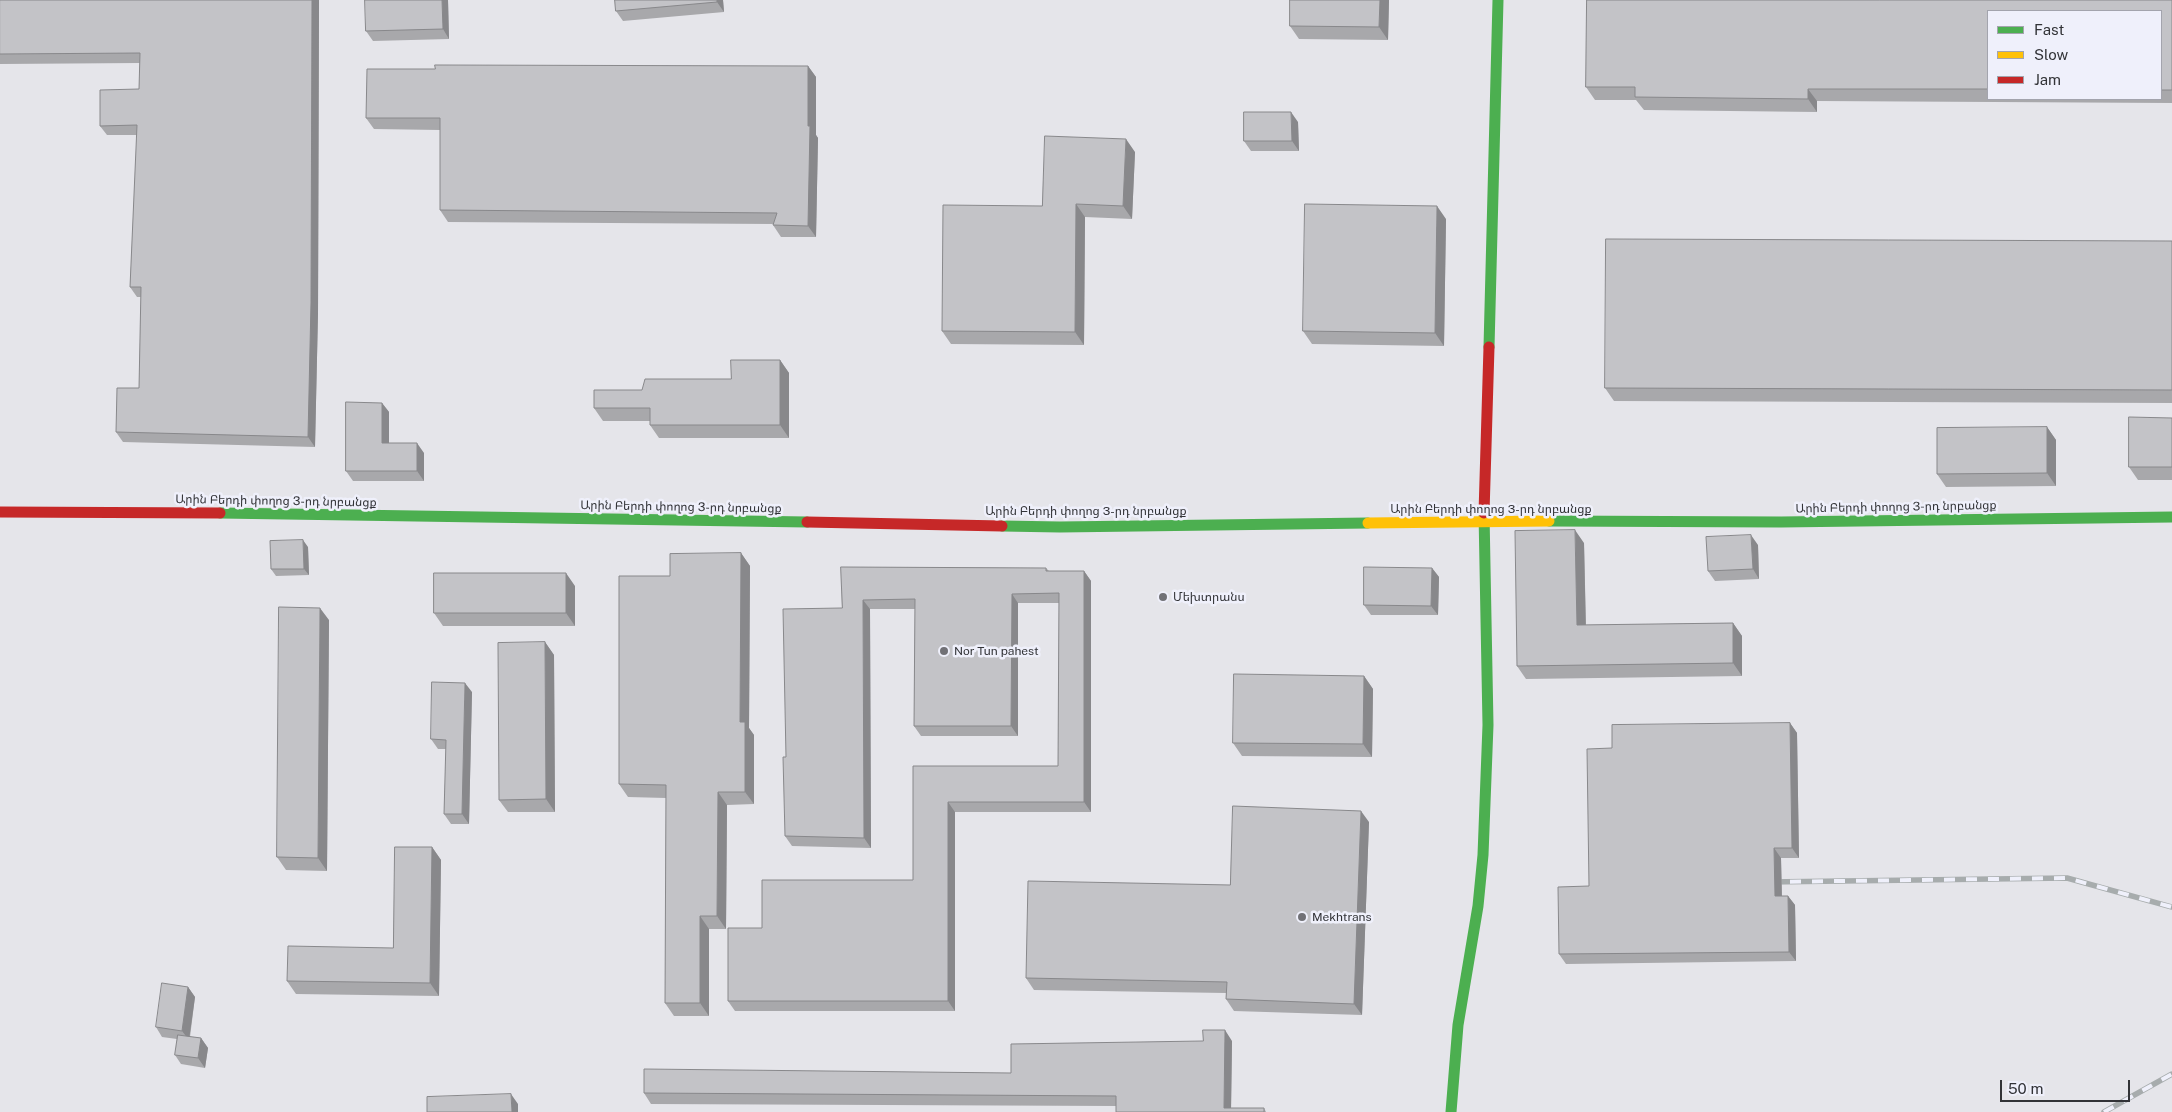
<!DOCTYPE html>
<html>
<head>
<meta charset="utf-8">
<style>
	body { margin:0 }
	#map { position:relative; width:2172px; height:1112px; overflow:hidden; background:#e5e5ea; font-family:"Public Sans",sans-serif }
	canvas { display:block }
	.legend { position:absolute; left:1987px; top:10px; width:175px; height:90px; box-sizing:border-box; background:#eff0fb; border:1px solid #a3a4ad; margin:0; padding:6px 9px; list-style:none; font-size:15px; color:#323337 }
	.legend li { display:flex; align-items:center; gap:10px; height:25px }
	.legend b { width:25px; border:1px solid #a3a4ad }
	.scale { position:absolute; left:2000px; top:1080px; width:130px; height:22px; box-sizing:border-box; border:2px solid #323337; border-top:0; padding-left:6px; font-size:15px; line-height:18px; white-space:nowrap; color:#323337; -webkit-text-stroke:4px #eff0fb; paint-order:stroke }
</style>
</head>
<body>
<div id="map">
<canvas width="2172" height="1112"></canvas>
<ul class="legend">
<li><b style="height:6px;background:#4caf50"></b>Fast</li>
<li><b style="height:6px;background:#ffc107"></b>Slow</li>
<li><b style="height:6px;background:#c62828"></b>Jam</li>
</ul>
<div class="scale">50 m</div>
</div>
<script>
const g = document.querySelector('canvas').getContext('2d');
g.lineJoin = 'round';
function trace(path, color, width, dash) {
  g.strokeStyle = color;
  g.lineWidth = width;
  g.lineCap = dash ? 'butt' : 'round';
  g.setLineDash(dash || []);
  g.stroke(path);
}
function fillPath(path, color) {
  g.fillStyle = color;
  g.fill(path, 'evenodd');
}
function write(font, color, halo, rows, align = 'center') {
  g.font = font + ' "Public Sans","Noto Sans Armenian",sans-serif';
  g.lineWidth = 5;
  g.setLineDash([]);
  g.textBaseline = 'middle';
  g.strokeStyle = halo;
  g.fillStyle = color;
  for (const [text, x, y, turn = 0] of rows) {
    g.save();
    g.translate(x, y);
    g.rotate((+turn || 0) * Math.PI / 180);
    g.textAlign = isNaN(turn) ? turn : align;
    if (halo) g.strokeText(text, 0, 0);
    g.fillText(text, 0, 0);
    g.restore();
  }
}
const fast = new Path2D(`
	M 1489,347 L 1498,0
	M 220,513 L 807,522
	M 1549,521 L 1781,522 L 2172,517
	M 1002,526 L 1060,527 L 1368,523
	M 1451,1112 L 1458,1025 L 1478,906 L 1483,855 L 1488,725 L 1484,513`);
const slow = new Path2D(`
	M 1368,523 L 1549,521`);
const jam = new Path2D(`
	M 0,512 L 220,513
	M 1484,513 L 1489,347
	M 807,522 L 1002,526`);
const rail = new Path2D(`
	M 1768,882 L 2067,878 L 2172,907
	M 2104,1112 L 2172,1074`);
const wall = new Path2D(`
	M 0,0 L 319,0 L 318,313 L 315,447 L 123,442 L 116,432 L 139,388 L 141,297 L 137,297 L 130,287 L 137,135 L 107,135 L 100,126 L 139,89 L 140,63 L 0,64 Z
	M 448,0 L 449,39 L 373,41 L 366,31 Z
	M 615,0 L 723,0 L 724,12 L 623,21 L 616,11 Z
	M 1290,0 L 1389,0 L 1388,40 L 1299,39 L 1290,26 Z
	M 1587,0 L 2172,0 L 2172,103 L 1817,101 L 1817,112 L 1644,110 L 1636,100 L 1595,100 L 1586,87 ZM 1988,11 L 2161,11 L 2161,99 L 1988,99 Z
	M 808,66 L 816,77 L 816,135 L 818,138 L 816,237 L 781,237 L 773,225 L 774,224 L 448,222 L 440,210 L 440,130 L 374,129 L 366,118 L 435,69 Z
	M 1298,122 L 1299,151 L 1251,151 L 1244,141 Z
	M 1135,152 L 1132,219 L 1085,217 L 1084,345 L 951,344 L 942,331 L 1042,206 Z
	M 1446,219 L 1444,346 L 1312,344 L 1303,331 Z
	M 2172,241 L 2172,403 L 1614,401 L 1605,388 Z
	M 780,360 L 789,373 L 789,438 L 659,438 L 650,425 L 650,421 L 603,421 L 594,408 L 642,390 L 731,379 Z
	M 382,403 L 389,412 L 389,443 L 424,453 L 424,481 L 353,481 L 346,471 Z
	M 2172,418 L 2172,480 L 2138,480 L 2129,467 Z
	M 2047,427 L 2056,440 L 2056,486 L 1946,487 L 1937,474 Z
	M 1584,543 L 1586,625 L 1733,623 L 1742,636 L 1742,676 L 1526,679 L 1517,666 Z
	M 1758,545 L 1759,579 L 1715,581 L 1708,571 Z
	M 308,547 L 309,575 L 276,576 L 271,569 Z
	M 741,553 L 750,566 L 749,728 L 754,735 L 754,804 L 727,805 L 726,929 L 709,929 L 709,1016 L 674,1016 L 665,1003 L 666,798 L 628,797 L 619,784 L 670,576 Z
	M 841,567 L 1046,568 L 1049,571 L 1084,571 L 1091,581 L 1091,812 L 955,812 L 955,1011 L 735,1011 L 728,1001 L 762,928 L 913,880 L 913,766 L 1058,766 L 1059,603 L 1018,603 L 1018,736 L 921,736 L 914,726 L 915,609 L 870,609 L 871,848 L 792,846 L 785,836 L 786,757 L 842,608 Z
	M 1432,568 L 1439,577 L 1438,615 L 1371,615 L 1364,605 Z
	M 575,586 L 575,626 L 443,626 L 434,613 Z
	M 329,620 L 327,871 L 286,870 L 277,857 Z
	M 545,642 L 554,655 L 555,812 L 508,812 L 499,800 Z
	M 1364,676 L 1373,689 L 1372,757 L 1242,756 L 1233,743 Z
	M 472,692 L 469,824 L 451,824 L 444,814 L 446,749 L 438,749 L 431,739 Z
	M 1790,723 L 1797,733 L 1799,858 L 1781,858 L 1782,896 L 1788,896 L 1795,905 L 1796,961 L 1566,964 L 1559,954 L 1589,886 L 1612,748 Z
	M 1369,822 L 1362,1015 L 1234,1011 L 1226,999 L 1226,993 L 1034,990 L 1026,978 L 1230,885 Z
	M 432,847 L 441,860 L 439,996 L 296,994 L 287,981 L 393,948 Z
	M 188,987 L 195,997 L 190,1037 L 201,1038 L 208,1048 L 205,1068 L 181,1064 L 175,1055 L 177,1039 L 162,1037 L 156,1027 Z
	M 1232,1041 L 1231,1108 L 1264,1108 L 1266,1112 L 1116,1112 L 1116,1106 L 651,1104 L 644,1093 L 1011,1073 Z`);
const shadedWall = new Path2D(`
	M 312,0 L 319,0 L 318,313 L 315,447 L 308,437 Z
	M 442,0 L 448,0 L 449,39 L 443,29 Z
	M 717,0 L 723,0 L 724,12 L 717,2 Z
	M 1380,0 L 1389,0 L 1388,40 L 1379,27 Z
	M 808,66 L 816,77 L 816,135 L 818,138 L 816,237 L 808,226 Z
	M 1808,89 L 1817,101 L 1817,112 L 1808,99 Z
	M 1291,112 L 1298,122 L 1299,151 L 1292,141 Z
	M 1126,139 L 1135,152 L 1132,219 L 1123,206 Z
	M 1076,204 L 1085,217 L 1084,345 L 1075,332 Z
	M 1437,206 L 1446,219 L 1444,346 L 1435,333 Z
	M 780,360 L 789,373 L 789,438 L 780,425 Z
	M 382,403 L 389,412 L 389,453 L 382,443 Z
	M 2047,427 L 2056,440 L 2056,486 L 2047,473 Z
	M 417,443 L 424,453 L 424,481 L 417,471 Z
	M 1575,530 L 1584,543 L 1586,638 L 1577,625 Z
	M 1751,535 L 1758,545 L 1759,579 L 1753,569 Z
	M 303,540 L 308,547 L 309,575 L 304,569 Z
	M 741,553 L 750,566 L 749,728 L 754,735 L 754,804 L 745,792 L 740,722 Z
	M 1432,568 L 1439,577 L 1438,615 L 1431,606 Z
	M 1084,571 L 1091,581 L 1091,812 L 1084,802 Z
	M 566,573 L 575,586 L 575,626 L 566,613 Z
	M 1012,594 L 1018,603 L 1018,736 L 1011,726 Z
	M 863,600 L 870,609 L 871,848 L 864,838 Z
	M 320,608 L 329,620 L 327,871 L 318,858 Z
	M 1733,623 L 1742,636 L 1742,676 L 1733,663 Z
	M 545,642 L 554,655 L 555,812 L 546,799 Z
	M 1364,676 L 1373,689 L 1372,757 L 1363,744 Z
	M 465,683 L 472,692 L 469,824 L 462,814 Z
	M 1790,723 L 1797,733 L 1799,858 L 1792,848 Z
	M 718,792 L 727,805 L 726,929 L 717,916 Z
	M 948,802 L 955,812 L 955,1011 L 948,1001 Z
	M 1361,811 L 1369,822 L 1362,1015 L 1354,1004 Z
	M 432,847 L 441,860 L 439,996 L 430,983 Z
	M 1774,848 L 1781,858 L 1782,905 L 1775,896 Z
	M 1788,896 L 1795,905 L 1796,961 L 1789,952 Z
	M 700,916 L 709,929 L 709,1016 L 700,1003 Z
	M 188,987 L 195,997 L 189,1040 L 182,1031 Z
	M 1225,1030 L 1232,1041 L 1231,1112 L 1224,1108 Z
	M 201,1038 L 208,1048 L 205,1068 L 198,1058 Z
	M 511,1094 L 518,1104 L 518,1112 L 512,1112 Z`);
const building = new Path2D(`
	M 0,0 L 312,0 L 311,303 L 308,437 L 116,432 L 117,388 L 139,388 L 141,287 L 130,287 L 137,125 L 100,126 L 100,90 L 139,89 L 140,53 L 0,54 Z
	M 365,0 L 442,0 L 443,29 L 366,31 Z
	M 615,0 L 717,0 L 717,2 L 616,11 Z
	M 1290,0 L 1380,0 L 1379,27 L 1290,26 Z
	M 1587,0 L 2172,0 L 2172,90 L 2161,90 L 2161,11 L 1988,11 L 1988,89 L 1808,89 L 1808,99 L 1635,97 L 1635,87 L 1586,87 Z
	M 435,65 L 808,66 L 808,126 L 810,126 L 808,226 L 773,225 L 777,213 L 440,210 L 440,118 L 366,118 L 367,69 L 435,69 Z
	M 1244,112 L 1291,112 L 1292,141 L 1244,141 Z
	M 1045,136 L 1126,139 L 1123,206 L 1076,204 L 1075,332 L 942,331 L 943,205 L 1042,206 Z
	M 1305,204 L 1437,206 L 1435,333 L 1303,331 Z
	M 1606,239 L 2172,241 L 2172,390 L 1605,388 Z
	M 731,360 L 780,360 L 780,425 L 650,425 L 650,408 L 594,408 L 594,390 L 642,390 L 645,379 L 731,379 Z
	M 346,402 L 382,403 L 382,443 L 417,443 L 417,471 L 346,471 Z
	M 2129,417 L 2172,418 L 2172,467 L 2129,467 Z
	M 2047,427 L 2047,473 L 1937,474 L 1937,428 Z
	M 1575,530 L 1577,625 L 1733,623 L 1733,663 L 1517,666 L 1515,531 Z
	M 1751,535 L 1753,569 L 1708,571 L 1706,537 Z
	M 303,540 L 304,569 L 271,569 L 270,541 Z
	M 741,553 L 740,722 L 745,722 L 745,792 L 718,792 L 717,916 L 700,916 L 700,1003 L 665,1003 L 666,785 L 619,784 L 619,576 L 670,576 L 670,554 Z
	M 841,567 L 1046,568 L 1046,571 L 1084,571 L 1084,802 L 948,802 L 948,1001 L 728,1001 L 728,928 L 762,928 L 762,880 L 913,880 L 913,766 L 1058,766 L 1059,593 L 1012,594 L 1011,726 L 914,726 L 915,599 L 863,600 L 864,838 L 785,836 L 783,757 L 786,757 L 783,609 L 842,608 Z
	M 1364,567 L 1432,568 L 1431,606 L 1364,605 Z
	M 434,573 L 566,573 L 566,613 L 434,613 Z
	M 279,607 L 320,608 L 318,858 L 277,857 Z
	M 545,642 L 546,799 L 499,800 L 498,643 Z
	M 1234,674 L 1364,676 L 1363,744 L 1233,743 Z
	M 432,682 L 465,683 L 462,814 L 444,814 L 446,740 L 431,739 Z
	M 1790,723 L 1792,848 L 1774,848 L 1775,896 L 1788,896 L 1789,952 L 1559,954 L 1558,887 L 1589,886 L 1587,749 L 1612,748 L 1612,725 Z
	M 1233,806 L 1361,811 L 1354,1004 L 1226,999 L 1227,982 L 1026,978 L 1028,881 L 1230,885 Z
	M 395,847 L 432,847 L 430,983 L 287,981 L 288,946 L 393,948 Z
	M 162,983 L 188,987 L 182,1031 L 156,1027 Z
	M 1203,1030 L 1225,1030 L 1224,1108 L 1264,1108 L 1264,1112 L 1116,1112 L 1116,1096 L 644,1093 L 644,1069 L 1011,1073 L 1011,1044 L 1203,1041 Z
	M 178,1035 L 201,1038 L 198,1058 L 175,1055 Z
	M 511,1094 L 512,1112 L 427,1112 L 427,1097 Z`);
const markers = [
	[1163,597,5,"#717176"],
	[944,651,5,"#717176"],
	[1302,917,5,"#717176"]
];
const streetNames = [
	["Արին Բերդի փողոց 3-րդ նրբանցք",276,501,1],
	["Արին Բերդի փողոց 3-րդ նրբանցք",681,507,1],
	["Արին Բերդի փողոց 3-րդ նրբանցք",1896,507,-1],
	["Արին Բերդի փողոց 3-րդ նրբանցք",1491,509],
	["Արին Բերդի փողոց 3-րդ նրբանցք",1086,511]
];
const poiNames = [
	["Մեխտրանս",1173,597],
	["Nor Tun pahest",954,651],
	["Mekhtrans",1312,917]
];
trace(fast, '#4caf50', 11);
trace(slow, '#ffc107', 11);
trace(jam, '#c62828', 11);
trace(rail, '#a7acad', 5.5);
trace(rail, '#eff0fb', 4, [11]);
fillPath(wall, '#a8a8ab');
fillPath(shadedWall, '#88888b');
fillPath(building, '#c3c3c7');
trace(building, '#88888b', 1);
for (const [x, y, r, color] of markers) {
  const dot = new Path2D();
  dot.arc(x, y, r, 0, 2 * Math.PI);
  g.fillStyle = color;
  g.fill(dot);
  trace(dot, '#eff0fb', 2);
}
write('12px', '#323337', '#eff0fb', streetNames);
write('12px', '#323337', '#eff0fb', poiNames, 'left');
</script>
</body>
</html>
